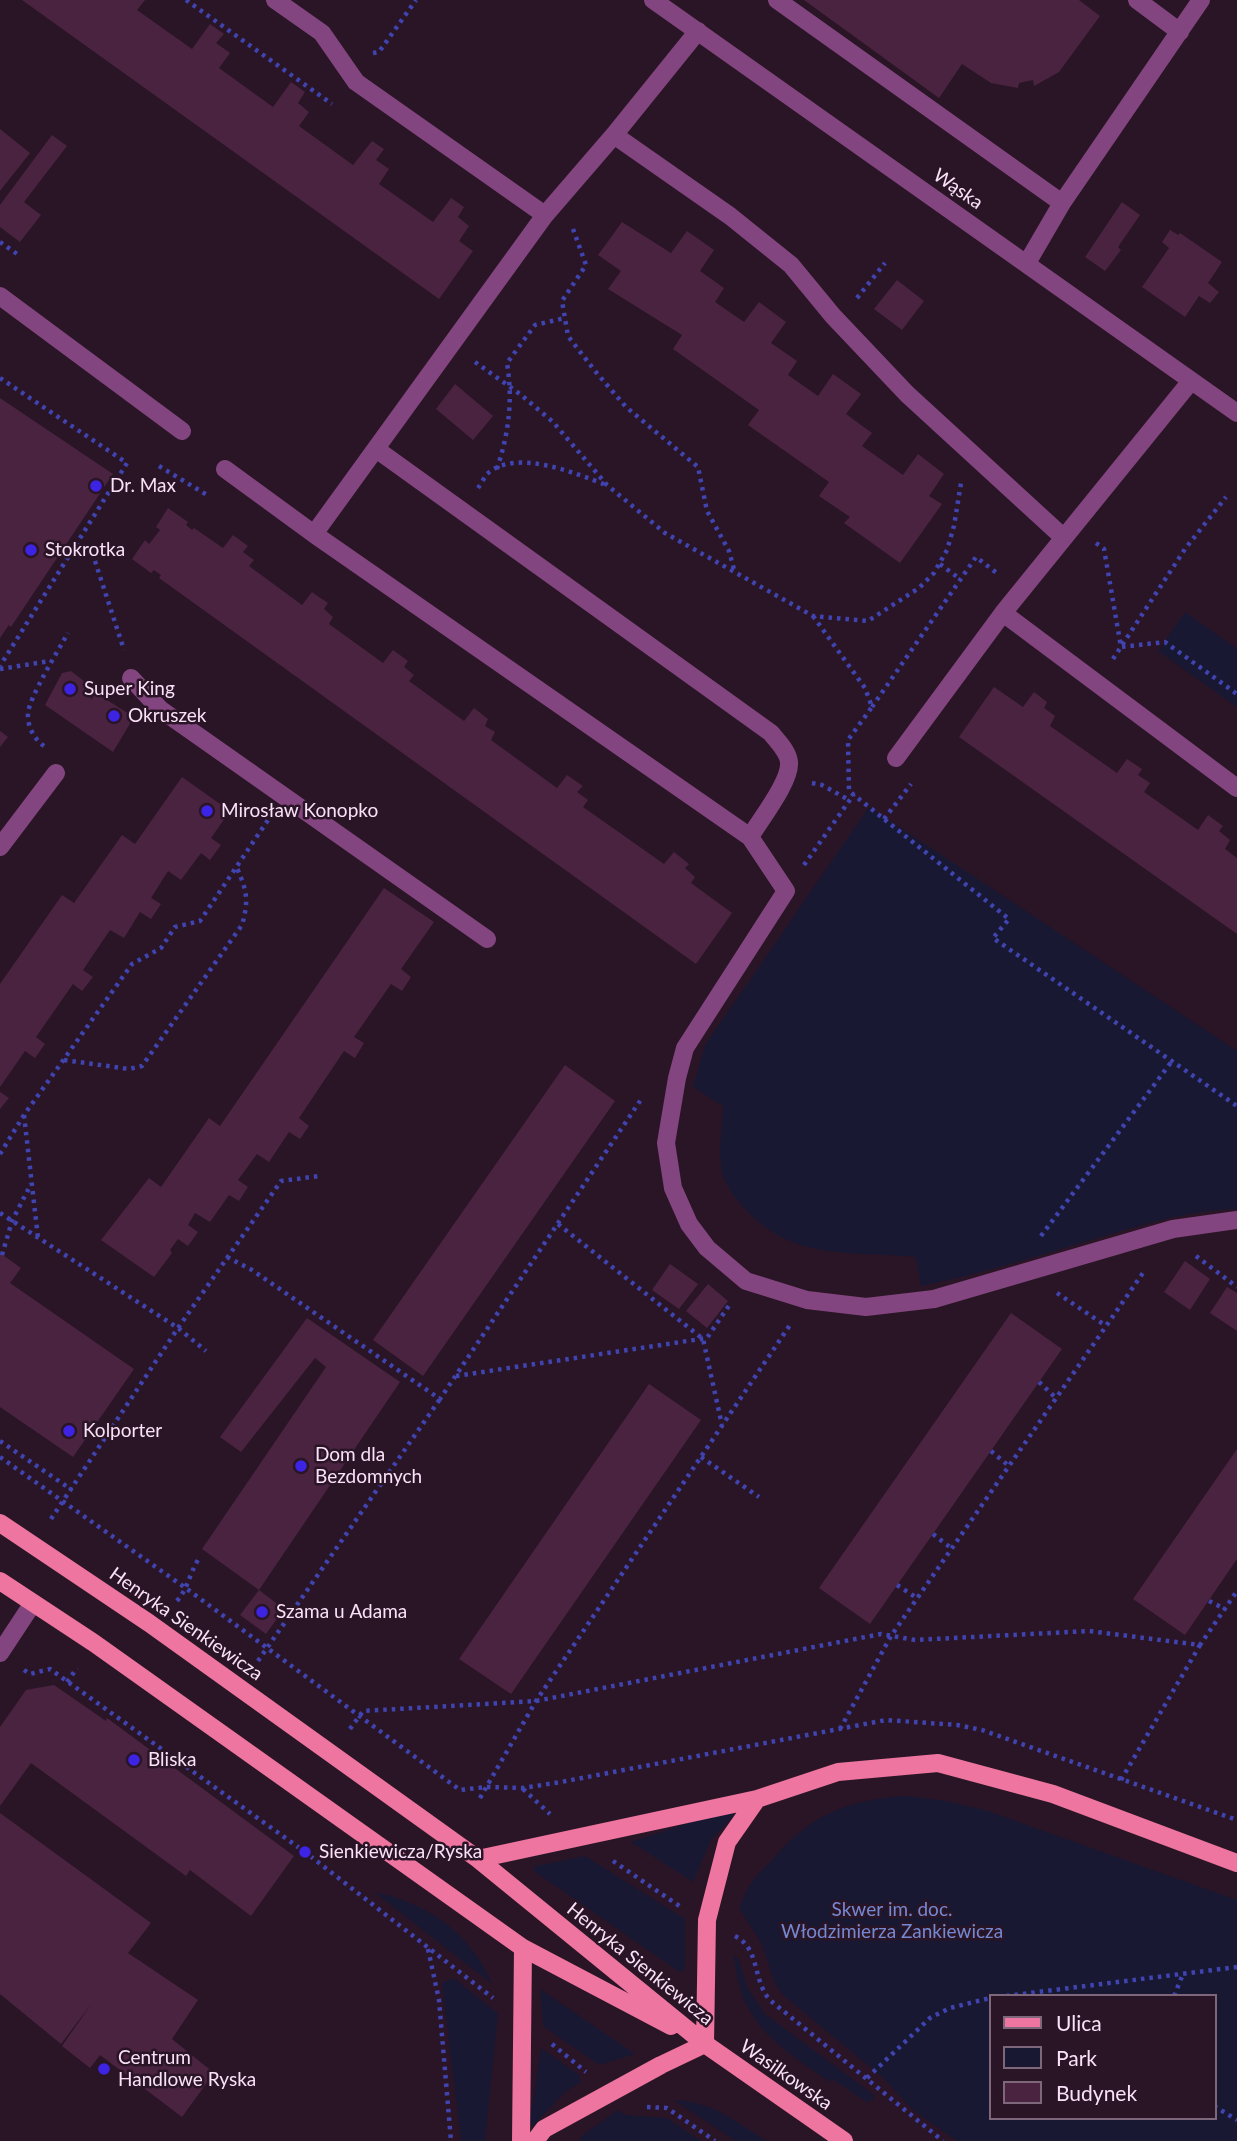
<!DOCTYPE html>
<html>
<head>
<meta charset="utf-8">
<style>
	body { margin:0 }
	#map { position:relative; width:1237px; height:2141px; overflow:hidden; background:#2a1526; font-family:Lato,sans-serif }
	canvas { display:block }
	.legend { position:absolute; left:989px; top:1994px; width:228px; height:126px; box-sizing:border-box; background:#2a1526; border:2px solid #7e677a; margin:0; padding:9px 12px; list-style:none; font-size:21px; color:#fbe1f8 }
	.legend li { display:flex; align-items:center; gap:14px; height:35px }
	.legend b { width:35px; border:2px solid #7e677a }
</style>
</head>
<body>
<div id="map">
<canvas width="1237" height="2141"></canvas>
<ul class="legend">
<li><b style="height:9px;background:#ee759f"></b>Ulica</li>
<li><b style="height:19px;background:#181833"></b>Park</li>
<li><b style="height:19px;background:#492340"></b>Budynek</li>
</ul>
</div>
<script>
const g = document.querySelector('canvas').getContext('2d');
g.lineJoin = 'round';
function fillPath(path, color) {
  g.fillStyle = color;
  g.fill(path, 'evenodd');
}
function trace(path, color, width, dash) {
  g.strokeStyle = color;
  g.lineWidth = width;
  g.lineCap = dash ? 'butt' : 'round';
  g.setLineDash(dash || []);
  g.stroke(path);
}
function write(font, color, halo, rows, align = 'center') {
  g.font = font + ' Lato,sans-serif';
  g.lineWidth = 5;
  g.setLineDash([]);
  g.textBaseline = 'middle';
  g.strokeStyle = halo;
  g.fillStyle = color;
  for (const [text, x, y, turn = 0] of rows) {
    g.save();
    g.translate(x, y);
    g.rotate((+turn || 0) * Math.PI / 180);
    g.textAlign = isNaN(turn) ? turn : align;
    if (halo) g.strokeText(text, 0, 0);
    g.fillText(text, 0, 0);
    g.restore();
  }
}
const green = new Path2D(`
	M 1185,612 L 1237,649 L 1237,707 L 1158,651 Z
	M 869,807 L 1237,1051 L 1237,1209 C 1185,1211 1141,1225 1091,1240 C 1035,1257 979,1274 921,1286 L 916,1257 C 855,1251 794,1261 748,1212 C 738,1202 726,1187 722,1172 C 718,1151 722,1127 723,1106 L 693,1087 L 705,1045 Z
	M 906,1796 L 946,1801 L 988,1811 L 1237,1900 L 1237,2141 L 957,2141 L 913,2110 L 882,2077 L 783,1995 C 771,1981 770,1965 763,1948 C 757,1934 747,1921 739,1908 C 743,1900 746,1890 751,1883 C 757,1874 766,1867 773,1859 C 810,1815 849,1799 906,1796 ZM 990,1996 L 1214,1996 L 1214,2118 L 990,2118 Z
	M 730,1809 L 733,1810 L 733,1816 L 711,1840 L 693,1882 L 631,1842 Z
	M 585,1856 L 685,1919 L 685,1971 L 678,1971 L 534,1871 L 534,1867 L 536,1866 Z
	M 374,1892 C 426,1902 472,1934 492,1984 Z
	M 733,1953 L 739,1960 L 747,1987 L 765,2014 L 874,2095 L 874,2101 L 870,2099 L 868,2103 L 832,2079 L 830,2082 C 797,2059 761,2038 744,2000 C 738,1985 736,1968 733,1953 Z
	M 454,1978 L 498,2014 L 485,2141 L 461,2141 L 442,1983 Z
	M 540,1989 L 635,2054 L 599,2065 L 543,2026 Z
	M 541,2048 L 579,2075 L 581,2082 L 565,2092 L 533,2126 L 530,2122 Z
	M 674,2100 C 714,2102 734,2121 767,2141 L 736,2141 Z
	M 618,2110 L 626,2115 L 667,2118 L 701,2141 L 579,2141 L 584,2134 Z`);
const building = new Path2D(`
	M 22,0 L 145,0 L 137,10 L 192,49 L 210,24 L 224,34 L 216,43 L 230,53 L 219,68 L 273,107 L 291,82 L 305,92 L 298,103 L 309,112 L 299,126 L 353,165 L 372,141 L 384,149 L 376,160 L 389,169 L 379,184 L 433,222 L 451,198 L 464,207 L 458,217 L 469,226 L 459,241 L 473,251 L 439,299 Z
	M 804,0 L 1079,0 L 1100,16 L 1059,72 L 1034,86 L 1033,80 L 1019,83 L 1018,88 L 991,83 L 962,64 L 939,98 Z
	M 0,129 L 30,153 L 0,191 Z
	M 52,135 L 67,146 L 24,202 L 41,215 L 20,242 L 0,227 L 0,205 Z
	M 1122,202 L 1140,215 L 1118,247 L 1121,250 L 1105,271 L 1085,257 Z
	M 622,222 L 671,253 L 687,231 L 714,250 L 700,271 L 724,288 L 715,302 L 744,322 L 759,302 L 786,322 L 771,343 L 797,361 L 788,375 L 818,396 L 833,374 L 861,394 L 846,414 L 872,433 L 862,446 L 903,475 L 918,454 L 944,474 L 929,496 L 942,504 L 900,563 L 844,523 L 850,517 L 819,496 L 829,482 L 748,425 L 759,410 L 673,349 L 682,335 L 608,289 L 621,271 L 598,255 Z
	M 1170,230 L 1178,235 L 1180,233 L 1222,262 L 1208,283 L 1219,292 L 1210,303 L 1199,296 L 1185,317 L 1142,287 L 1169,248 L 1162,242 Z
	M 897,280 L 924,301 L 902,330 L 874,309 Z
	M 455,384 L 493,416 L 473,440 L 436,409 Z
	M 0,398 L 113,474 L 11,627 L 9,625 L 0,638 Z
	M 168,508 L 188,522 L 186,525 L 192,530 L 194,528 L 223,548 L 233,535 L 248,546 L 243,552 L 254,560 L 249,566 L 302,605 L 312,592 L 319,597 L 328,603 L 324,609 L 333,617 L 329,624 L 383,663 L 393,650 L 408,661 L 404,667 L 414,675 L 409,681 L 464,721 L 474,708 L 488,719 L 485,726 L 495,732 L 491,740 L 557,788 L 567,775 L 583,786 L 577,792 L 588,800 L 583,807 L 664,864 L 674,852 L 689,864 L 685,868 L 695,877 L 691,883 L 732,913 L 696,964 L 159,578 L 161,575 L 154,570 L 151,573 L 132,559 L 145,540 L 149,544 L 160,530 L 156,527 Z
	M 71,671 L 89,685 L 91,700 L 96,693 L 134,717 L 113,752 L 45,705 L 62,673 Z
	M 994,687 L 1023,707 L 1034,692 L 1047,702 L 1044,708 L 1055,716 L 1050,726 L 1117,773 L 1127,759 L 1142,769 L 1138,775 L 1150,783 L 1144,792 L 1198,830 L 1208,815 L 1223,826 L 1219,831 L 1230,840 L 1225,849 L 1237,858 L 1237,934 L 959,737 Z
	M 0,731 L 8,737 L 0,747 Z
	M 182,777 L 230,811 L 211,838 L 221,845 L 210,860 L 201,853 L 181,880 L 168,871 L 151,898 L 161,904 L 151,919 L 140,912 L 124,938 L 110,930 L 83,970 L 93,977 L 82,991 L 73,984 L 36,1037 L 45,1044 L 35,1058 L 25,1051 L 0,1087 L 0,984 L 62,895 L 74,903 L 122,835 L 135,844 Z
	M 384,888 L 434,922 L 401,969 L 411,977 L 402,991 L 391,984 L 354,1037 L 364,1043 L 355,1058 L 344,1051 L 299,1118 L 309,1126 L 300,1139 L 289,1132 L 269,1162 L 257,1154 L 238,1180 L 248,1187 L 239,1201 L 229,1195 L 210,1222 L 195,1213 L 188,1225 L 198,1232 L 188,1246 L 178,1239 L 170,1250 L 172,1253 L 154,1277 L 101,1240 L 149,1178 L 161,1187 L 209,1118 L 220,1126 Z
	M 565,1065 L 615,1101 L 423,1376 L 373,1340 Z
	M 0,1092 L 9,1098 L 0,1109 Z
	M 0,1253 L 21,1268 L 10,1283 L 134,1369 L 73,1457 L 0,1407 Z
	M 1185,1261 L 1210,1279 L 1190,1310 L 1164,1292 Z
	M 670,1264 L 698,1284 L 679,1309 L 652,1290 Z
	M 708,1284 L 728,1301 L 707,1328 L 686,1311 Z
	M 1227,1287 L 1237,1293 L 1237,1331 L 1210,1313 Z
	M 1011,1313 L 1062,1349 L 870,1624 L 819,1588 Z
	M 307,1318 L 400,1382 L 259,1590 L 202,1549 L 326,1367 L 315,1358 L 241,1452 L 220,1437 Z
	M 649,1384 L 701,1420 L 511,1694 L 459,1659 Z
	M 1237,1449 L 1237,1559 L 1185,1635 L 1133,1599 Z
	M 259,1590 L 284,1609 L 266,1634 L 240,1615 Z
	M 54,1685 L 106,1721 L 107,1718 L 294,1856 L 251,1916 L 190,1870 L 186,1876 L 31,1763 L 0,1806 L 0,1727 L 26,1690 Z
	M 0,1813 L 151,1923 L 128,1953 L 198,2000 L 172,2039 L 214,2073 L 182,2117 L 100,2055 L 90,2068 L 62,2046 L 92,2003 L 61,2044 L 0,1994 Z`);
const path = new Path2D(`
	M 186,0 L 332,104
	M 373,53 L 379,52 L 416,0
	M 573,229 L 586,265 L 562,301 L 568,336 L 595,371 L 626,407 L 698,467 L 707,511 L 729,551 L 735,573
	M 0,242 L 20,256
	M 857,298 L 885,263
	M 475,362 L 520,394 L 553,422 L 607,485 L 665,533 L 813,616 L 868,621 L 919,588 L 934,573 L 947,550 L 954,526 L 961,483
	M 0,378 L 127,463 L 0,666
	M 159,466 L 207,495
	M 497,469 C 509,432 513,400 507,363 L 535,325 L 565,318
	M 478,488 C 481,484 484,478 487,474 C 515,448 575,473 606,485
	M 1096,543 L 1104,549 L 1121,647 L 1165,642 L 1237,694
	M 95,561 L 124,650
	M 940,564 L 960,579
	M 813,616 L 865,688 L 872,707 L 848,740 L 849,791 L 1009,919 L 993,938 L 1237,1106
	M 1113,659 L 1185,549 L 1226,497
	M 0,669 L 50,661
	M 872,707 L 976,557 L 998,574
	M 44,746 C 34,739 27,726 28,713 C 29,698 60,647 68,633
	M 812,783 L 822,785 L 849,800
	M 884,819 L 911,784
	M 804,865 L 854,794
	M 64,1060 L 129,1069 L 142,1066 L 242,925 C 249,900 247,891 237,868
	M 24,1115 L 38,1238
	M 0,1154 L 24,1115 L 132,964 L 161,948 L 175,927 L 200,921 L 268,820
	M 0,1213 L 178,1328 L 206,1351
	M 558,1224 L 703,1339 L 722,1425
	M 1041,1236 L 1172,1061
	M 2,1255 L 12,1221 L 31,1184
	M 1196,1256 L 1237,1287
	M 227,1257 L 252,1270 L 440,1399 L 642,1098
	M 1057,1293 L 1106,1326
	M 456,1376 L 707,1338 L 730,1304
	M 1039,1382 L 1056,1398
	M 0,1441 L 72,1490
	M 991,1451 L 1009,1466
	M 0,1457 L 187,1589 L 460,1790 L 486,1787 L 523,1788 L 561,1782 L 886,1720 L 957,1725 L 982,1730 L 1237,1820
	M 701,1457 L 759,1497
	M 51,1519 L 178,1328 L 281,1181 L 319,1176
	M 933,1534 L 951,1548
	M 897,1585 L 917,1598
	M 177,1601 C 188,1588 189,1575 198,1560
	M 1209,1601 L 1225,1609
	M 258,1661 L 440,1399
	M 24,1670 L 30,1674 L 50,1669 L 305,1852 L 493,1998
	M 67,1682 L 77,1668
	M 350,1729 L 363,1711 L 536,1701 L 881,1634 L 915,1640 L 1089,1631 L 1200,1645 L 1237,1591
	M 840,1729 L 891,1636 L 1145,1270
	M 1121,1780 L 1200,1645
	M 523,1789 L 550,1814
	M 480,1798 L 536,1701 L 790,1325
	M 613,1861 L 681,1907
	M 735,1936 C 761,1949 752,1982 771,2001 L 943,2141
	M 428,1949 L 439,2000 L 451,2141
	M 1006,1996 L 1237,1967
	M 1174,1996 L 1183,1974
	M 552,2044 L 586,2072
	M 867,2078 L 930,2018 L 950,2008 L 990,1998
	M 1214,2106 L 1237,2120
	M 647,2107 L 667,2108 L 715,2141`);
const minor = new Path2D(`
	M 275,0 L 322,33 L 356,82 L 545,215
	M 653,0 L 1237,413
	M 777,0 L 1062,203
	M 1137,0 L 1180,32
	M 698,31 L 614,135 L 545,215 L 314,534 L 750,837 L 786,891 L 685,1048 L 677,1078 L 666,1143 L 673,1188 L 689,1224 L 707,1248 L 746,1281 L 807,1300 L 866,1307 L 934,1299 L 1173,1229 L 1237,1220
	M 614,135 L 730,216 L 791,265 L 833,316 L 907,394 L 1064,538
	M 1027,263 L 1062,203 L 1201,0
	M 0,296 L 182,431
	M 376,449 L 771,733 C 777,741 788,751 789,762 C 791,781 760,820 750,837
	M 225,469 L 314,534
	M 1003,613 L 1237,788
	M 131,678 L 160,709 L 487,939
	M 896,758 L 1003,613 L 1191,381
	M 0,847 L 56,773
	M 0,1653 L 33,1603`);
const major = new Path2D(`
	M 0,1523 L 149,1623 L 478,1859 L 705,2044 L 844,2141
	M 0,1581 L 94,1643 L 523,1948 L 671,2026
	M 478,1859 L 757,1799 L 838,1772 L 938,1763 L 1053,1794 L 1237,1863
	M 705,2044 L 707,1920 L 727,1842 L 757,1799
	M 521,2141 L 523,1948
	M 535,2141 L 544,2129 L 661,2065 L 705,2044`);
const markers = [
	[96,486,7,"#3d24e4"],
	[31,550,7,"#3d24e4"],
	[70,689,7,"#3d24e4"],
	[114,716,7,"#3d24e4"],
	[207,811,7,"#3d24e4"],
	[69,1431,7,"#3d24e4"],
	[301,1466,7,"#3d24e4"],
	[262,1612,7,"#3d24e4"],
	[134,1760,7,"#3d24e4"],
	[305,1852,7,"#3d24e4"],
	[104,2069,7,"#3d24e4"]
];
const streetNames = [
	["Wąska",958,189,35],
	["Henryka Sienkiewicza",186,1624,35],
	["Henryka Sienkiewicza",640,1964,39],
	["Wasilkowska",786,2075,35]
];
const poiNames = [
	["Dr. Max",110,486],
	["Stokrotka",45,550],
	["Super King",84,689],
	["Okruszek",128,716],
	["Mirosław Konopko",221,811],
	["Kolporter",83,1431],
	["Dom dla",315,1455],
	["Bezdomnych",315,1477],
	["Szama u Adama",276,1612],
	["Bliska",148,1760],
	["Sienkiewicza/Ryska",319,1852],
	["Centrum",118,2058],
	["Handlowe Ryska",118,2080]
];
const parkNames = [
	["Skwer im. doc.",892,1910],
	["Włodzimierza Zankiewicza",892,1932]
];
fillPath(green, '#181833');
fillPath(building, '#492340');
trace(path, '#4044b0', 4.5, [3.5, 5]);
trace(minor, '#83457f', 18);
trace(major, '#ee759f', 18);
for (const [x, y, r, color] of markers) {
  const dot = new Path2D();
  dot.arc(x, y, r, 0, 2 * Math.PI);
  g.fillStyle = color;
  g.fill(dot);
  trace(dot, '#2a1526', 2.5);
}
write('19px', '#fbe1f8', '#2a1526', streetNames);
write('19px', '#fbe1f8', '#2a1526', poiNames, 'left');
write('19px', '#7489d4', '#2a1526', parkNames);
</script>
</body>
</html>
